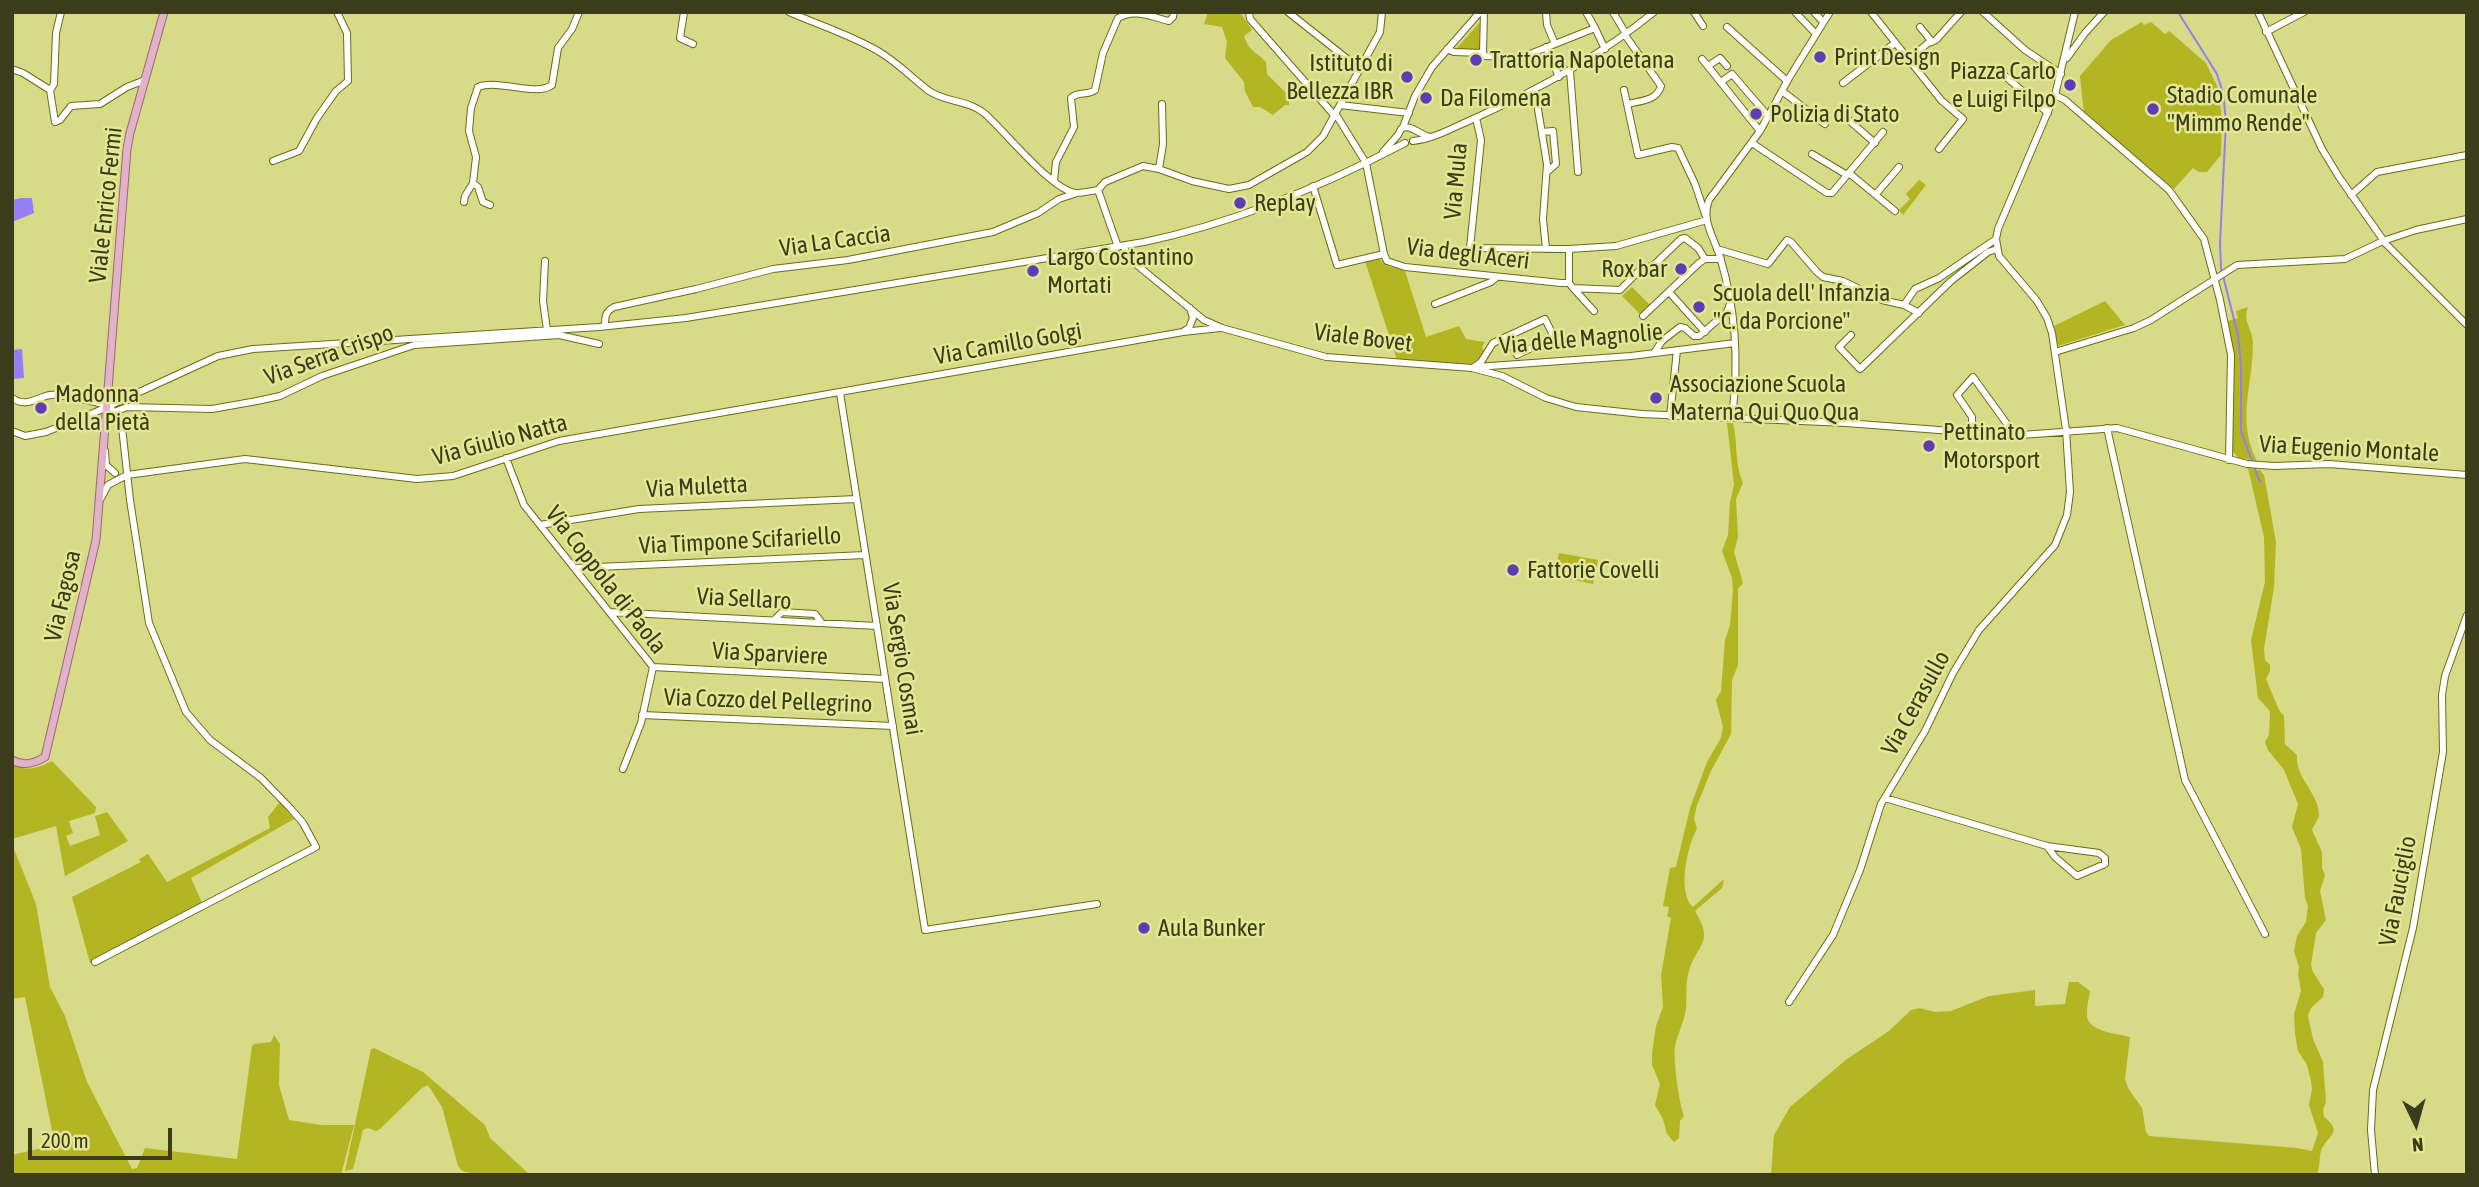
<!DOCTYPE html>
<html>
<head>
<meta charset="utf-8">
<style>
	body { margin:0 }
	#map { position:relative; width:2479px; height:1187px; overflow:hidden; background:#d7da87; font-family:"Asap Condensed",sans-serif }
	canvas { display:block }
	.frame { position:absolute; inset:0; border:14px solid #3b3c1a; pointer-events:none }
	.north { position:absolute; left:2381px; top:1089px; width:70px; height:70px; -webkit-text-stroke:5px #e4e794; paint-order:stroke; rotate:175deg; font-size:19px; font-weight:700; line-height:28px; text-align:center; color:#3b3c1a }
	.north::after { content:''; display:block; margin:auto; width:24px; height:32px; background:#3b3c1a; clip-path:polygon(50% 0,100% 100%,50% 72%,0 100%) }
	.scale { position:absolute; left:28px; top:1128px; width:144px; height:32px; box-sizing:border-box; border:4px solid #3b3c1a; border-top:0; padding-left:9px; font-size:21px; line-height:24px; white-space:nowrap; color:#3b3c1a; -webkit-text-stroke:5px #e4e794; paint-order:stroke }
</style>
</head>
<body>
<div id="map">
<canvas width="2479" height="1187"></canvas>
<div class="frame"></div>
<div class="north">N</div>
<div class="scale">200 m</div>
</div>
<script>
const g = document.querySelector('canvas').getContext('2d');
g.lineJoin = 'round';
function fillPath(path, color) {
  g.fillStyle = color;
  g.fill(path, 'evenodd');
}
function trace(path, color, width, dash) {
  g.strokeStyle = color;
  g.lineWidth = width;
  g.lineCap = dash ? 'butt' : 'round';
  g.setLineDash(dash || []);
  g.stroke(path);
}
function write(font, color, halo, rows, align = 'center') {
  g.font = font + ' "Asap Condensed",sans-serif';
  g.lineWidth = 5;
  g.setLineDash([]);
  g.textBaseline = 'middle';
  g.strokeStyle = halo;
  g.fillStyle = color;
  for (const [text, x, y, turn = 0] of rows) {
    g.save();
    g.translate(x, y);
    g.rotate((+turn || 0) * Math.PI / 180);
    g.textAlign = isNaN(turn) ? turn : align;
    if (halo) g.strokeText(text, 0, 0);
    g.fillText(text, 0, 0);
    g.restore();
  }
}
const green = new Path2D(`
	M 1208,12 L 1240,12 L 1252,30 L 1244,36 C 1250,53 1257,52 1266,62 L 1267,74 L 1289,96 L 1289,105 L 1285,105 L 1273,115 L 1260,107 L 1253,107 L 1245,91 L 1244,82 L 1225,58 L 1227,42 L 1222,27 L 1204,24 Z
	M 1482,20 L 1480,50 L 1455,50 Z
	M 2142,22 L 2144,25 L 2151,22 L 2165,34 L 2169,31 L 2206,63 L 2218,88 L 2222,119 L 2221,155 L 2207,172 L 2199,172 L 2193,168 L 2174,189 L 2084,114 L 2080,76 L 2111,40 Z
	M 1919,180 L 1926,185 L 1903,215 L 1899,210 L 1910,199 L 1906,194 Z
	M 1379,259 L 1388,266 L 1405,271 L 1426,337 L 1459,326 L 1466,339 L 1485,342 L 1482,347 L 1484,351 L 1474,364 L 1397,360 L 1365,261 Z
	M 1632,287 L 1650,305 L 1640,314 L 1622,296 Z
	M 2105,301 L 2125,325 L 2058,346 L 2054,326 Z
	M 2248,307 C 2242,322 2253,329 2253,343 C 2253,385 2236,420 2257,461 L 2238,458 L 2232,450 L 2233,370 L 2225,322 L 2238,318 L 2236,311 Z
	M 1727,423 L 1733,423 C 1738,443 1734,463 1743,483 L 1736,499 L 1738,537 L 1734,552 L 1743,583 L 1738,589 L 1738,665 L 1732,680 L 1731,734 L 1711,771 L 1697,805 L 1694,818 L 1697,829 C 1687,845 1677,894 1693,907 L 1724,879 L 1722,888 L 1695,911 C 1715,944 1697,943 1689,971 C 1685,984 1687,996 1686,1009 C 1684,1022 1678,1033 1675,1046 C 1673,1059 1679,1104 1684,1116 L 1680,1121 L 1679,1138 L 1674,1142 L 1667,1134 L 1663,1119 L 1655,1105 L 1660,1084 L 1652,1065 L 1652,1053 L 1656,1026 L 1663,1007 L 1661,975 L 1671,918 L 1667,916 L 1669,907 L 1663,906 L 1670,868 L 1676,867 L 1690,808 L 1707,762 L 1721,738 L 1723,727 L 1716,700 L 1721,691 L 1725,640 L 1730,625 L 1733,590 L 1732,578 L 1722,551 L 1728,535 L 1730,502 L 1734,485 Z
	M 2248,468 L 2260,470 L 2264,475 L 2276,542 L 2274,587 L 2264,649 L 2265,660 L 2270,665 L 2270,671 L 2266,679 L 2279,710 L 2284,716 L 2285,744 L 2297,755 C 2295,778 2318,792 2319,814 C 2319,820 2314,824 2312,830 L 2322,852 L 2322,868 L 2325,875 L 2320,891 L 2326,920 L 2316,933 L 2311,965 L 2313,972 L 2324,989 L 2323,997 L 2311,1008 L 2308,1016 L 2313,1039 L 2323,1062 L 2326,1102 L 2323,1110 L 2324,1117 C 2345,1133 2326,1136 2321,1151 C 2319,1159 2320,1167 2317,1175 L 1771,1175 L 1774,1135 L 1790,1107 L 1847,1059 L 1889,1031 L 1911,1010 L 1919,1008 L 1935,1012 L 1951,1011 L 1989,996 L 2035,990 L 2035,1006 L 2065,1004 L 2069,982 L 2078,982 L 2090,991 C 2089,999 2085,1012 2088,1020 C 2093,1032 2119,1034 2130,1037 L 2125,1079 L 2128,1088 L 2142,1108 L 2146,1132 L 2149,1136 L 2297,1148 L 2312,1151 L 2318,1133 L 2309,1105 L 2312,1089 L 2311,1081 L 2307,1065 L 2298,1051 L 2295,1034 L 2294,1014 L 2301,991 L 2298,974 L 2299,967 L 2294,951 L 2297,936 L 2306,922 L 2308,906 L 2305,898 L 2301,849 L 2292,827 L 2298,804 L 2284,770 L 2268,750 L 2265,742 L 2269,735 L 2270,711 L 2258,698 L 2251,640 L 2265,582 L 2264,537 Z
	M 1559,553 L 1598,560 L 1593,584 L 1554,576 Z
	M 52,761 L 96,807 L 95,813 L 69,821 L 73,833 L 66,836 L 70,846 L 100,835 L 95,816 L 107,812 L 128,841 L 65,876 L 56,826 L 12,839 L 12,764 C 27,772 38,768 52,761 Z
	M 280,802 L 294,819 L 191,878 L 203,905 L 90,963 L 72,897 L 141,862 L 139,859 L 148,854 L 167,882 L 270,828 L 268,817 Z
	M 12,844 L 36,904 L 50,987 L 65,1016 L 87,1082 L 132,1169 L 137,1168 L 145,1148 L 237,1159 L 252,1046 L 254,1044 L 271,1042 L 274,1035 L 280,1044 L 279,1085 L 289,1120 L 321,1125 L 354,1125 L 341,1175 L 12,1175 L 12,1155 L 55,1145 L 25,997 L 12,999 Z
	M 374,1048 L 423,1072 L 485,1125 L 490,1138 L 530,1175 L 479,1175 L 462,1171 L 458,1166 L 442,1107 L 428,1085 L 422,1088 L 380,1129 L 376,1131 L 368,1128 L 363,1130 L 353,1169 L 345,1171 L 371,1049 Z`);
const water = new Path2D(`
	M 21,198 L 32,198 L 34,213 L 12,222 L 12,200 Z
	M 22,349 L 24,378 L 14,379 L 12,350 Z`);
const stream = new Path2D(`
	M 2178,12 L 2217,74 L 2223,93 L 2226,121 L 2220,243 L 2221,268 L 2238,335 L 2241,367 L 2241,431 L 2252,461
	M 2254,467 L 2260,482`);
const minor = new Path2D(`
	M 684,12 L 680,38 L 693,44
	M 789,12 C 819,25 851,35 878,51 C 897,62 912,78 929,91 C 945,102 968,100 984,113 C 1004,130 1052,191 1076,193 C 1083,193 1091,191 1098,190 L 1118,247
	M 1249,12 L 1250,19 L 1334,115
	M 1288,12 L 1360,69
	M 1546,12 L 1547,25 L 1555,44
	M 1586,12 L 1595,28
	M 1613,12 L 1626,34
	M 1694,12 L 1703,26
	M 1795,12 L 1816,34
	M 1814,12 L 1823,22
	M 1871,12 L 1941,100 L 1963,119 L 1939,149
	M 1983,12 L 2025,50 L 2061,74
	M 2258,12 L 2322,149 L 2339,177 L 2386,244 L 2467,325
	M 1727,27 L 1787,81
	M 1920,27 L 1932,42
	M 2266,32 L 2304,12
	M 1625,35 L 1661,86 C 1657,101 1640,101 1627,104
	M 1546,47 L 1559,77
	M 1447,49 L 1454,52 L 1483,53 L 1485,56 L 1520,58 L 1595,28 L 1605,49
	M 1483,53 L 1484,12
	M 2067,58 L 2085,33 L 2104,12
	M 1702,59 L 1760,131
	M 1908,60 L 1928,43 L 1936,40 L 1961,12
	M 1708,66 L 1720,58 L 1727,66
	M 12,69 L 23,73 L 50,90 L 55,122 L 60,120 L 71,106 L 100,104 L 127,87 L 145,80
	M 1998,70 L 2048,113
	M 1570,71 L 1578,172
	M 1721,82 L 1732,74 L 1768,116
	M 1843,83 L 1895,43
	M 50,90 L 54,84 L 56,33 L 61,12
	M 1535,91 L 1547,164 L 1543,219 L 1546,249
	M 1782,91 L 1825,124
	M 2055,95 L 2065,100 L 2169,190 L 2204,239 L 2220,300 L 2231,355 L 2229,460
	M 1340,105 L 1409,113
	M 1335,113 L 1366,163 L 1384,254 L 1387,261 L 1405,267 L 1561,283 L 1569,283 L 1569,249
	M 1843,115 L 1875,143
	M 1476,118 L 1481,140 L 1470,248 L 1569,249 L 1616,246 L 1707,220 L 1695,184 L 1678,148 L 1672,147 L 1638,155 L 1624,90
	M 1403,127 L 1415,96 L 1432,67 L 1480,12
	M 1542,132 L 1553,131 L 1556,164 L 1547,172
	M 1413,141 C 1434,139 1454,127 1473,119 C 1538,90 1599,57 1654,12
	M 1752,143 L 1827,193 L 1832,193 L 1883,132
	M 1383,152 L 1398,135 L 1401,129 C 1411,123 1419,135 1430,137
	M 1812,154 L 1847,175
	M 273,161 L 299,151 L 317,118 L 336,91 L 348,81 L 347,33 L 337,12
	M 1159,169 L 1163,144 L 1162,104
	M 1849,173 L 1895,211
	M 1054,180 L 1056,162 L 1074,127 L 1071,98 C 1077,91 1088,96 1095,90 L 1103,53 L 1118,18 C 1136,8 1151,17 1169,21 L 1173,17 L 1174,12
	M 473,183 L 478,187 L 483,202 L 490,205
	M 1313,186 L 1337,265 L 1384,254
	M 1098,190 L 1105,182 L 1143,166 L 1159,169 L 1192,181 L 1229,189 L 1249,185 L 1307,152 L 1323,136 L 1380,32 L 1382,12
	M 1876,194 L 1899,167
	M 2351,195 L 2377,172 L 2467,155
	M 464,202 L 465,196 L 473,183 L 476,157 L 469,131 L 471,108 L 478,87 C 500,79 536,97 552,85 L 558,48 L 572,29 L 579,12
	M 1124,246 L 1127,256 L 1132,261 L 1204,320 L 1222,328 L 1326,357 L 1472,368 L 1502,376 L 1546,398 L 1576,407 L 1642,414 L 1846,423 L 1992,434 L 2021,435 L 2117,428 L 2247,464 L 2274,466 L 2329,464 L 2467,475
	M 1717,249 L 1768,264 L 1787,240 L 1791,242 L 1817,272 L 1823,277 L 1843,281 L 1882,300 L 1904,305 L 1919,313
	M 545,261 L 543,301 L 547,330
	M 1569,283 L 1573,288 L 1620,290 L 1638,272 L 1655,264 L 1681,239 L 1685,238 L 1698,248 L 1705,259
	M 1573,288 L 1594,311
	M 1669,292 L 1705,332
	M 1435,304 L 1491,282 L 1497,277
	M 1904,305 L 1915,289 L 1939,278 L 1996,239
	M 1643,316 L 1699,263 L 1705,259 L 1721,259
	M 605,326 C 605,317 605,312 614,307 L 696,289 L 773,269 L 848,260 L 993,232 L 1038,213 L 1059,199 L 1077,193
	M 1184,331 L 1189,328 L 1193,318 L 1190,308
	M 1851,335 L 1839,347 L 1860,369 L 1951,281 L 1988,252 L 1997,249
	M 2055,352 L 2134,328 L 2151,320 L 2237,265 L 2345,259 L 2383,241 L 2416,230 L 2467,219
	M 1654,353 L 1662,341 L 1680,327 L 1685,328 L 1694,336 L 1699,336 L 1727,312 L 1730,304
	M 1474,367 L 1481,362 L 1493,343 L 1545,319 L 1554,337 L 1517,355 L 1508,337
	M 1476,367 L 1631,356 L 1735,343
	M 840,393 L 925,930 L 1097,904
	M 12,398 C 27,408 35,398 50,395 C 60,393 96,403 108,405
	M 114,412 L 127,407 L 212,409 L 257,401 L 280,396 L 322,376 L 414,345 L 559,335 L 599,344
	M 1670,416 L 1677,350
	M 1732,417 C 1739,363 1736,309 1720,257 C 1714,237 1701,221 1709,200 L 1760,131 L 1789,78 L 1830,12
	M 2107,428 L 2185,780 L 2265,934
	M 12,431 L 25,436 L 46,432 L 98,411 L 218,356 L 253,349 L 599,327 L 686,318 L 1144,242 C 1235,223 1323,186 1405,143
	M 1972,432 L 1972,417 L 1957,395 L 1973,377 L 2015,435
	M 105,451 L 106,465 L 115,473
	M 506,458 L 524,505 L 653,667 L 641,723 L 623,769
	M 101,498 L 108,485 L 127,475 L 245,459 L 417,479 L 453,476 L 559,441 L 1183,332 L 1220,328
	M 540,525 L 639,509 L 856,499
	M 575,568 L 865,555
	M 610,612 L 877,626
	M 774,620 L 782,612 L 815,614 L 822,623
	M 653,667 L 885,679
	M 642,715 L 893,726
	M 1885,798 L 2047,846 L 2099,853 L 2105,858 L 2105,864 L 2077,876 L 2055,857 L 2047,846
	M 95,962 L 316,847 L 303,823 L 291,809 L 261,778 L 210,740 L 186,712 L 149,623 L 130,500 L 122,427 L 114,412 L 108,405
	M 1789,1002 L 1833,935 L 1860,870 L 1881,804 L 1925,731 L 1953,673 L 1979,630 L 2055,545 L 2067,515 L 2070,492 L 2066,430 L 2052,333 L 2047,318 L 2037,301 L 1999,256 L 1996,239 L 1998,229 L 2055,95 L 2075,12
	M 2375,1175 L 2371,1130 L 2373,1090 L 2413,928 L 2443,752 L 2442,695 L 2445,676 L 2467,615`);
const major = new Path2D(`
	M 12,760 C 24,767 35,763 45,757 L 96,540 L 127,149 L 130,133 L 164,12`);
const markers = [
	[1820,57,7,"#5d3cb4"],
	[1476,60,7,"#5d3cb4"],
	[1407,77,7,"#5d3cb4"],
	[2070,85,7,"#5d3cb4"],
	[1426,98,7,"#5d3cb4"],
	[2153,109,7,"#5d3cb4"],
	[1756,114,7,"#5d3cb4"],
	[1240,203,7,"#5d3cb4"],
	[1681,269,7,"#5d3cb4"],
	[1033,271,7,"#5d3cb4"],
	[1699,307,7,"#5d3cb4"],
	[1656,398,7,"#5d3cb4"],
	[41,408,7,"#5d3cb4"],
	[1929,446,7,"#5d3cb4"],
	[1513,570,7,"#5d3cb4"],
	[1144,928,7,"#5d3cb4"]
];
const poiNames = [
	["Print Design",1834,57],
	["Trattoria Napoletana",1490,60],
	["Istituto di",1393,63,"right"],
	["Bellezza IBR",1393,91,"right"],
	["Piazza Carlo",2056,71,"right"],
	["e Luigi Filpo",2056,99,"right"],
	["Stadio Comunale",2167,95],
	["\"Mimmo Rende\"",2167,123],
	["Da Filomena",1440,98],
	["Polizia di Stato",1770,114],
	["Replay",1254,203],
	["Largo Costantino",1047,257],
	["Mortati",1047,285],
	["Rox bar",1667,269,"right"],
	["Scuola dell' Infanzia",1713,293],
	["\"C. da Porcione\"",1713,321],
	["Associazione Scuola",1670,384],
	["Materna Qui Quo Qua",1670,412],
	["Madonna",55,394],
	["della Pietà",55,422],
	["Pettinato",1943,432],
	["Motorsport",1943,460],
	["Fattorie Covelli",1527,570],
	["Aula Bunker",1158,928]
];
const streetNames = [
	["Via Mula",1456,181,-85],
	["Viale Enrico Fermi",106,205,-84],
	["Via La Caccia",835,241,-8],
	["Via degli Aceri",1468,254,7],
	["Viale Bovet",1363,338,7],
	["Via delle Magnolie",1581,339,-5],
	["Via Camillo Golgi",1008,344,-10],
	["Via Serra Crispo",329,355,-20],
	["Via Giulio Natta",500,440,-15],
	["Via Eugenio Montale",2349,449,3],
	["Via Muletta",697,487,-3],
	["Via Timpone Scifariello",740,541,-3],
	["Via Coppola di Paola",606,580,52],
	["Via Fagosa",63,596,-77],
	["Via Sellaro",744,599,3],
	["Via Sparviere",770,654,3],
	["Via Sergio Cosmai",902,659,81],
	["Via Cozzo del Pellegrino",768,701,2],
	["Via Cerasullo",1916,703,-61],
	["Via Fauciglio",2398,891,-79]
];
fillPath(green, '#b4b523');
fillPath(water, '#957ef3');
trace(stream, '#957ef3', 2);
trace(minor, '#6c6c14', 8);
trace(major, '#9b6774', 9);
trace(minor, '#fff', 6);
trace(major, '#e2b2c9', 7);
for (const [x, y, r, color] of markers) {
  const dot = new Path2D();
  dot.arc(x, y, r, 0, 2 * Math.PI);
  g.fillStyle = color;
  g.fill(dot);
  trace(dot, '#e4e794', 2.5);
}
write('24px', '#3b3c1a', '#e4e794', poiNames, 'left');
write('24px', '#3b3c1a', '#e4e794', streetNames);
</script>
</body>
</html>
